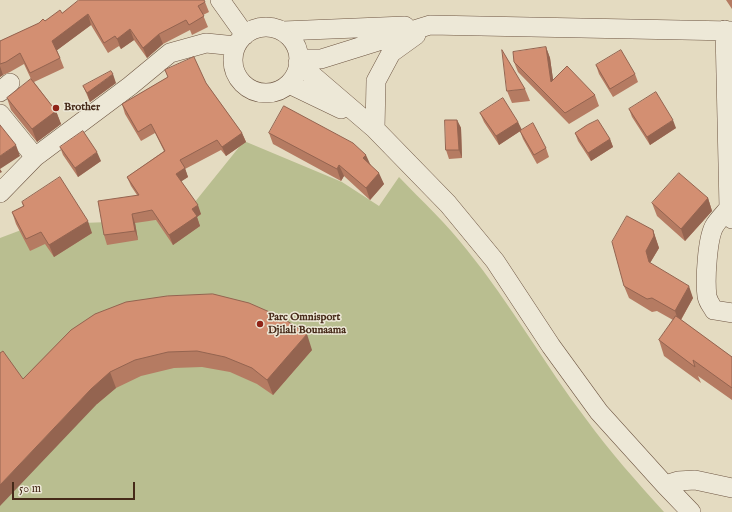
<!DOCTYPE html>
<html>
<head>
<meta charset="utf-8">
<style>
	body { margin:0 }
	#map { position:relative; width:732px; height:512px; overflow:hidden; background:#e4dbc1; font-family:"IM FELL English",serif }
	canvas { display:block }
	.scale { position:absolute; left:12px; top:482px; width:123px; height:18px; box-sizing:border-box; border:2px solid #462a19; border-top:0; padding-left:5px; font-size:12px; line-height:14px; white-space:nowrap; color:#462a19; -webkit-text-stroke:3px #ede8d7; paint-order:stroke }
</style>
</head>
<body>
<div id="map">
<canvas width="732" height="512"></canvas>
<div class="scale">50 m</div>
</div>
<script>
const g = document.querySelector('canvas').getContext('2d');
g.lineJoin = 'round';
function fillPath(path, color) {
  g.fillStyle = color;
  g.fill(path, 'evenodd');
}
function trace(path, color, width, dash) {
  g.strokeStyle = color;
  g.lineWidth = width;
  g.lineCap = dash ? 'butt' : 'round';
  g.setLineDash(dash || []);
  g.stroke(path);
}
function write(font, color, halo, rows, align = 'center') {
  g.font = font + ' "IM FELL English",serif';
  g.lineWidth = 3;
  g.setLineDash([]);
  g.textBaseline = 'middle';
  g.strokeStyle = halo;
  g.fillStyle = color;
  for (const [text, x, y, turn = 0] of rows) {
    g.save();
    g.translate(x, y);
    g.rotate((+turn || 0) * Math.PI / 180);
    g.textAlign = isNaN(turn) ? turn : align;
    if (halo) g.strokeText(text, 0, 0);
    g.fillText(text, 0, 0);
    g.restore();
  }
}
const green = new Path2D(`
	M 244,141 L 342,182 L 379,206 L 399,177 C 422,201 447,224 467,250 C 511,304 544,364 586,419 C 610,452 637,482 664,512 L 0,512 L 0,238 L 45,221 L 83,223 L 158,220 L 186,213 Z`);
const minor = new Path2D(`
	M 220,0 L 245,35
	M233 60a33 33 0 1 1 66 0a33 33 0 1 1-66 0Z
	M 725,30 L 729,208 L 732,219
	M 283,31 L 405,26
	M 300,59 L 321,59 L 430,25 L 732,31
	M 298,63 L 375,129 L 448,204 L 495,261 L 551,346 L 599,412 L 665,485 L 691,512
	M 289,84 L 341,109
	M 0,92 L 10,83
	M 0,114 L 35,157
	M 375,129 L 376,81 L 391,53 L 416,35
	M 0,193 L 35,157 L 130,86 L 170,53 L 206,43 L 236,46
	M 729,208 C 725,213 719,219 715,225 C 707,237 705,281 707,296 C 708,302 711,305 714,310 L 732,313
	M 665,485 L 678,481 L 695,480 L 732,488`);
const wall = new Path2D(`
	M 726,0 L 732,0 L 732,9 Z
	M 205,2 L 209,12 L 203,15 L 208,27 L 192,35 L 190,30 L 163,44 L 147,58 L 134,40 L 121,49 L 119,46 L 108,53 L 91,25 L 57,50 L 64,68 L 34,82 L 56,111 L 61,124 L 37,142 L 11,110 L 7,98 L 31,79 L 24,64 L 10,72 L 3,75 L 0,77 L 0,41 L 62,13 Z
	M 546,47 L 550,58 L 553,80 L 595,95 L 599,106 L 569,124 L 518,72 L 514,62 Z
	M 596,65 L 635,74 L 638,82 L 613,97 L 599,74 Z
	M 165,70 L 206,83 L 242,133 L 246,142 L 226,156 L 221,150 L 185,169 L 188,177 L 181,181 L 201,214 L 197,217 L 200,226 L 173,245 L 156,220 L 135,223 L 138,240 L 107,245 L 104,235 L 137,195 L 131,186 L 127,177 L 164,151 L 155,133 L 141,141 L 125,114 L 122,104 L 168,77 Z
	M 116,83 L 90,102 L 87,95 L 83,86 Z
	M 525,89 L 530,101 L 512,103 L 507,91 Z
	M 629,109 L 676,128 L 650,145 L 632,117 Z
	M 480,113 L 518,122 L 521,130 L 546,148 L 549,157 L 537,164 L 523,139 L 520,131 L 499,145 L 484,122 Z
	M 457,120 L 461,128 L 462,158 L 449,159 L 446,150 Z
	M 269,133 L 370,164 L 384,184 L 370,200 L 344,176 L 341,181 L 273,144 Z
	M 575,133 L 610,139 L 613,147 L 591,161 L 578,141 Z
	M 60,147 L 101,161 L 78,177 L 63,155 Z
	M 708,198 L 712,211 L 685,241 L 657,216 L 652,203 Z
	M 22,202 L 92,233 L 54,257 L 45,244 L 30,251 L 16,224 L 12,212 L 23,206 Z
	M 653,230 L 659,248 L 650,263 L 693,298 L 681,320 L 732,357 L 732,400 L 698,376 L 701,383 L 664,356 L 659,340 L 673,320 L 657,311 L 652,312 L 629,298 L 624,286 Z
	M 71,330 L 312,350 L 273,395 L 257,384 L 230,372 L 202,367 L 174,368 L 141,376 L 116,388 L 97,404 L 23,379 Z`);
const shadedWall = new Path2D(`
	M 88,14 L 91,25 L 56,51 L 52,41 Z
	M 130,29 L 134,40 L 121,49 L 117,39 Z
	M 159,34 L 163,44 L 147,58 L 143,48 Z
	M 546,47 L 550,58 L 555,93 L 551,82 Z
	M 0,66 L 3,75 L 0,77 Z
	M 113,74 L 116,83 L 90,102 L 87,93 Z
	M 56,111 L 61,124 L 37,142 L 32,129 Z
	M 457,120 L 461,128 L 462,158 L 459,150 Z
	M 673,120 L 676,128 L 650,145 L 647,137 Z
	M 518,122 L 522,130 L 499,145 L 496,136 Z
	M 242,133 L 246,142 L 226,156 L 222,147 Z
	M 610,139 L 613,147 L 591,161 L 588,153 Z
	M 16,145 L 20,156 L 0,169 L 2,172 L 0,173 L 0,156 Z
	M 97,152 L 101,161 L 78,177 L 75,168 Z
	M 366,155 L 371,166 L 363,158 Z
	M 339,165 L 344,176 L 341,181 L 337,169 Z
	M 185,168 L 188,177 L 179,183 L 176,174 Z
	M 379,173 L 384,184 L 370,200 L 366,188 Z
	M 708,198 L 712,211 L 685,241 L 681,229 Z
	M 198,205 L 201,214 L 197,217 L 200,226 L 173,245 L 169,235 L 192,209 Z
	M 132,214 L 135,223 L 138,240 L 135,231 Z
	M 88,221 L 92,233 L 54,257 L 49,245 Z
	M 653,230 L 659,248 L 650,263 L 649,262 L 646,251 Z
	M 689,286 L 693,298 L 679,323 L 675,311 Z
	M 307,334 L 312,350 L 273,395 L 267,380 Z
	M 110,372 L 116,388 L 97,404 L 0,506 L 0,485 L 91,389 Z`);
const building = new Path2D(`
	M 79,0 L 204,0 L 205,2 L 198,6 L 204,16 L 189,25 L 186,20 L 159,34 L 143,48 L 130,29 L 117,39 L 115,36 L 104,43 L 88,14 L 52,41 L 60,58 L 30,73 L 20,53 L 6,62 L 0,64 L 0,41 L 39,23 L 43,19 L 45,21 L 60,10 L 62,13 Z
	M 546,47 L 551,82 L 567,66 L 595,95 L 565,113 L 514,62 L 513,52 Z
	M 502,50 L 525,89 L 507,91 Z
	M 621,50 L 635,74 L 610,89 L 596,65 Z
	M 194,57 L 206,83 L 242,133 L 222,147 L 217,140 L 180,160 L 185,168 L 176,174 L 198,205 L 192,209 L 197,216 L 169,235 L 152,210 L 132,214 L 135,231 L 104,235 L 98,201 L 139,195 L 127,177 L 165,151 L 151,124 L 138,132 L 122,104 L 168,77 L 165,70 Z
	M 111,71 L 113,74 L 87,93 L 83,86 Z
	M 31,79 L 56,111 L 32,129 L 7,98 Z
	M 656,92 L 673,120 L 647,137 L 629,109 Z
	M 503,98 L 518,122 L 496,136 L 480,113 Z
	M 284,106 L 353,143 L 366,155 L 363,158 L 379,173 L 366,188 L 339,165 L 337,169 L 269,133 Z
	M 445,120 L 457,120 L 459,150 L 446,150 Z
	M 598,120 L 610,139 L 588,153 L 575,133 L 587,125 Z
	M 533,123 L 546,148 L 534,155 L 520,131 Z
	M 0,125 L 16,145 L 0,156 Z
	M 83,131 L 97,152 L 75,168 L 60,147 Z
	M 679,173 L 708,198 L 681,229 L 652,203 Z
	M 60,177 L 88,221 L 49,245 L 41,232 L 26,239 L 12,212 L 24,206 L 22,202 Z
	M 627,216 L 653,230 L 654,236 L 646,251 L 649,262 L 689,286 L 675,311 L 652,298 L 647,299 L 624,286 L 612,242 Z
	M 213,294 L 249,303 L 281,317 L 307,334 L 267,380 L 252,368 L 225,357 L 197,351 L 168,352 L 135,360 L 110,372 L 91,389 L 0,485 L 0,353 L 3,351 L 23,379 L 71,330 L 95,314 L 126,302 L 167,296 Z
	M 676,316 L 732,357 L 732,388 L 693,360 L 695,367 L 659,340 Z`);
const markers = [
	[56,108,4,"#8f2418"],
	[260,324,4,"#8f2418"]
];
const poiNames = [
	["Brother",64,108],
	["Parc Omnisport",268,318],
	["Djilali Bounaama",268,331]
];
fillPath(green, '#b9be90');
trace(minor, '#6e5643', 20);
trace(minor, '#ede8d7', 19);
fillPath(wall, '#b57b62');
fillPath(shadedWall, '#946450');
fillPath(building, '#d38f72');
trace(building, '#946450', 1);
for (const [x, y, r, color] of markers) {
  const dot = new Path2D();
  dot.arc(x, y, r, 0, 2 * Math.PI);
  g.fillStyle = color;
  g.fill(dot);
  trace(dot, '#ede8d7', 1.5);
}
write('bold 11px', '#462a19', '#ede8d7', poiNames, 'left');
</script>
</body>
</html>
